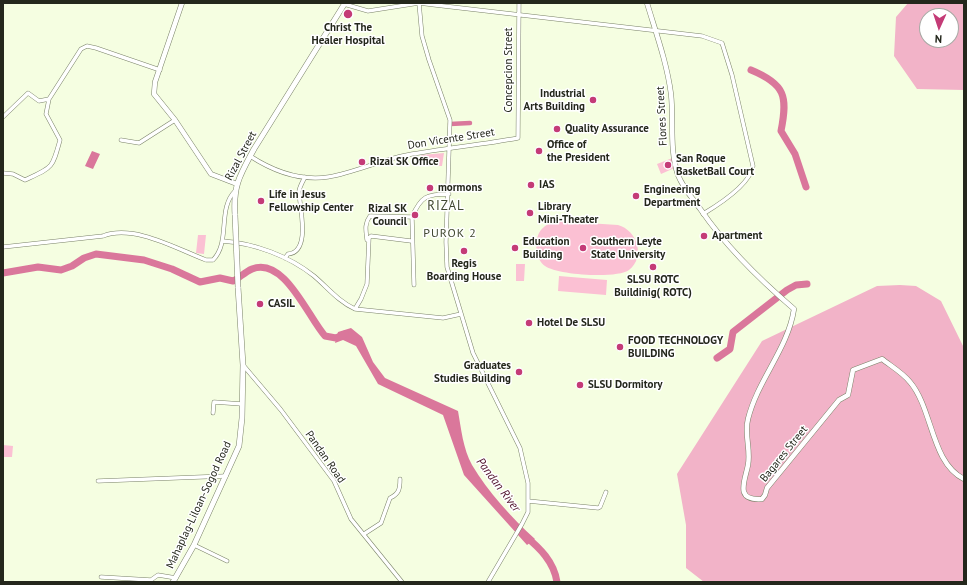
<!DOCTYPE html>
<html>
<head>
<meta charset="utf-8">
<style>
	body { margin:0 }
	#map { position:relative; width:967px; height:585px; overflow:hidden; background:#f5fee1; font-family:"PT Sans",sans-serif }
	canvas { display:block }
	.frame { position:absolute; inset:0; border:4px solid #24271c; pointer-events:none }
	.north { position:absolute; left:919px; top:8px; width:40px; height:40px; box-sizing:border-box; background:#fff; border:1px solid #a7a9a4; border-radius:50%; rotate:183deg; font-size:11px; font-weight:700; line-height:16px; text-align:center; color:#24271c }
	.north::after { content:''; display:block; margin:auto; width:14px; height:18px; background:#c43b77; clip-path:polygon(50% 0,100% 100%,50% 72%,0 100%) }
</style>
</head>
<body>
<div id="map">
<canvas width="967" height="585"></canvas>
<div class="frame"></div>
<div class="north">N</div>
</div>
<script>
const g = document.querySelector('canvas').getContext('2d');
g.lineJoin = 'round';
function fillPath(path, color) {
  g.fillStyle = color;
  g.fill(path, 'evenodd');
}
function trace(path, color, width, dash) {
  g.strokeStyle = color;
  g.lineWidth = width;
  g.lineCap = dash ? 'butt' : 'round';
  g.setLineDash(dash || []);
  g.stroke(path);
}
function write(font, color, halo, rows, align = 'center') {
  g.font = font + ' "PT Sans",sans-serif';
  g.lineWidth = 3;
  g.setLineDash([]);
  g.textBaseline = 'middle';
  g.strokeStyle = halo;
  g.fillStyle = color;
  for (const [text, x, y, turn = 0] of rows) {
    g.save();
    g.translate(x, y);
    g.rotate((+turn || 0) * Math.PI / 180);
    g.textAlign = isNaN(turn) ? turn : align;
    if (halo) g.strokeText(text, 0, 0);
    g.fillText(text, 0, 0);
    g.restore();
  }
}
const green = new Path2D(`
	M 444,153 L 442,166 L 421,166 L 421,155 Z
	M 675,157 L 679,166 L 661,174 L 657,164 Z
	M 556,221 L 618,225 C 637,230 646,257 629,270 C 617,279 557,275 545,266 C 536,260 534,243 539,233 C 543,226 549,223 556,221 Z
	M 198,235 L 206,235 L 204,254 L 196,253 Z
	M 516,264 L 525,264 L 524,281 L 516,281 Z
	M 559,276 L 607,280 L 606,295 L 558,291 Z
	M 3,445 L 13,446 L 12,457 L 3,457 Z`);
const forest = new Path2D(`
	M 908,3 L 964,3 L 964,90 L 917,89 L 894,56 L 896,17 ZM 927,16 L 951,16 L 951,40 L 927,40 Z
	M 900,285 L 916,286 L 941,301 L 964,348 L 964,582 L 704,582 L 686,568 L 686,525 L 677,474 L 762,341 L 877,286 Z`);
const water = new Path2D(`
	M 92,151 L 100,154 L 93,169 L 85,166 Z
	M 351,328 L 362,337 L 373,362 L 385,378 L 458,411 C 461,428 463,449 472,465 C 488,492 512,518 535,539 L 527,545 L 464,475 L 443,415 L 378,384 L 356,346 L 343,340 L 335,343 L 338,332 Z`);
const canal = new Path2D(`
	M 450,124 L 470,123`);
const river = new Path2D(`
	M 751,70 C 785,84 788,96 781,131 L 795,154 L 806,187
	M 3,273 L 38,267 L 61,270 L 72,266 L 84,258 L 96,254 L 144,260 L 172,269 L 200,282 L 220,278 L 233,281 C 239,278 245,272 252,269 C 284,256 308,317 325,336 L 336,338 L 345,334
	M 717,358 L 730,349 L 733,332 L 787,290 L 796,285 L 807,284
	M 525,536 C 540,548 554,562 557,582`);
const street = new Path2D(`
	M 419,3 L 422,36 L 429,60 L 450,120 L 446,242 L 447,267 L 473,353 L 520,448 L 528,483 L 528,512 L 522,524 L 488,582
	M 344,4 L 368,11 L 419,3 L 435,5 L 702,36 L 722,43 L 732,75 L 753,166 C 750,185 718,205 703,214
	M 3,117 L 28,93 L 39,101 L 49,99
	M 121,140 L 139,143 L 175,120
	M 250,156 C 273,171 300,181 328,177 C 354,173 380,160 407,155 C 444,148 481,145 518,138 L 519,3
	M 3,173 L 13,174 L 25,180 C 53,167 52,169 60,140 L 46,114 L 49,99 L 81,49 L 87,46 L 96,48 L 160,70
	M 367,240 C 366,231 364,224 370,216 L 412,217
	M 222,241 C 254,243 289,256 314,276 C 328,288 338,301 355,309 L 361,299 L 367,284 L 369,238 L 371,236 L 411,241
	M 3,247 L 103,236 C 134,224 177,249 206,260 L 213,260 C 231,242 217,209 235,191
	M 285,258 L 288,254 C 312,252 299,205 299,191 C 300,186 303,181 305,177
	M 414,285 L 412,217 C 421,196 427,194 449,194
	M 355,309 L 443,318 L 461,314
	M 243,365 L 281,410 L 334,481 L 351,519 L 402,582
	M 213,413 L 214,402 L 242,404
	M 98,481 L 226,476
	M 528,501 L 598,508 L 600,507 L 606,492
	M 364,534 L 381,523 L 390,498 C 399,494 400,489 400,479
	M 194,545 L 227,561
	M 101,577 L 151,580 L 158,575 L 176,578`);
const secondary = new Path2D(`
	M 182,3 L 155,82 L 154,94 L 175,120 L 211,174 L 237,184
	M 647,3 C 656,33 667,63 671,94 C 674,121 669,149 678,175 C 683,188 693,199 701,210 C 727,248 759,279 794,309 C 788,349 758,379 748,419 C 744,434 751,450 748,465 C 745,481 734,501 762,499 L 765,495 L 767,488 L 839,400 L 848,395 L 853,370 L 882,359 C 891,366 903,373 910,382 C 933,409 931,463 964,479`);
const primary = new Path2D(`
	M 235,215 C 233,185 240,175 254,149 L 345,3
	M 173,582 L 194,545 L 239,446 L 242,418 L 243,365 L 238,287`);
const primaryBridge = new Path2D(`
	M 235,215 L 238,287`);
const markers = [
	[348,14,5,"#c43b77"],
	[593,100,4,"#c43b77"],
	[557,129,4,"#c43b77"],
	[539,151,4,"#c43b77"],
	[362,162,4,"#c43b77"],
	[668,165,4,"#c43b77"],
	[531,185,4,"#c43b77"],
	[430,188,4,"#c43b77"],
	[636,196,4,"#c43b77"],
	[261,201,4,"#c43b77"],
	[530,213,4,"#c43b77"],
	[415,215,4,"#c43b77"],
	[704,236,4,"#c43b77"],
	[515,248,4,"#c43b77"],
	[583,248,4,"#c43b77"],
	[464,251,4,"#c43b77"],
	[653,267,4,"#c43b77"],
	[260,304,4,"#c43b77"],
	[529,323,4,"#c43b77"],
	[620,347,4,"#c43b77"],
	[519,372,4,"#c43b77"],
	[580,385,4,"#c43b77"]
];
const poiNames = [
	["Christ The",348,28,"center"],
	["Healer Hospital",348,41,"center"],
	["Industrial",585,94,"right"],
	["Arts Building",585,107,"right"],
	["Quality Assurance",565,129],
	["Office of",547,145],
	["the President",547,158],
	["San Roque",676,159],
	["BasketBall Court",676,172],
	["Rizal SK Office",370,162],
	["IAS",539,185],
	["mormons",438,188],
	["Engineering",644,190],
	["Department",644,203],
	["Life in Jesus",269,195],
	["Fellowship Center",269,208],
	["Library",538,207],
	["Mini-Theater",538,220],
	["Rizal SK",407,209,"right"],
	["Council",407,222,"right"],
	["Apartment",712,236],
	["Education",523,242],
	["Building",523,255],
	["Southern Leyte",591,242],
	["State University",591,255],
	["Regis",464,264,"center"],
	["Boarding House",464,277,"center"],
	["SLSU ROTC",653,280,"center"],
	["Buildinig( ROTC)",653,293,"center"],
	["CASIL",268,304],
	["Hotel De SLSU",537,323],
	["FOOD TECHNOLOGY",628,341],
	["BUILDING",628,354],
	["Graduates",511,366,"right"],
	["Studies Building",511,379,"right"],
	["SLSU Dormitory",588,385]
];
const streetNames = [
	["Concepcion Street",509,70,-90],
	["Flores Street",662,116,-93],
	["Don Vicente Street",451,139,-9],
	["Rizal Street",241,156,-62],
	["Bagares Street",784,454,-51],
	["Pandan Road",325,457,55],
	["Mahaplag-Liloan-Sogod Road",199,505,-65]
];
const neighbourhoodNames = [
	["PUROK 2",450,234]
];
const waterNames = [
	["Pandan River",498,485,53]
];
const quarterNames = [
	["RIZAL",446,206]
];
fillPath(green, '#fbc0d3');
fillPath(forest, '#f2b3c8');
fillPath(water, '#da779b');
trace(canal, '#da779b', 4.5);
trace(river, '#da779b', 7);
trace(street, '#7a8268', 4.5);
trace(secondary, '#7a8268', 5.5);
trace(primary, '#7a8268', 6);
trace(street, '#fff', 3.5);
trace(secondary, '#fff', 4.5);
trace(primary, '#fff', 5);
trace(primaryBridge, '#7a8268', 6, []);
trace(primaryBridge, '#fff', 5);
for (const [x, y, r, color] of markers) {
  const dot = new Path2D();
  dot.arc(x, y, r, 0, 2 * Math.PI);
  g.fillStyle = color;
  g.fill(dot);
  trace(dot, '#fff', 1.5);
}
write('bold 11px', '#24271c', '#fff', poiNames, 'left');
write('11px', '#24271c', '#fff', streetNames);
g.letterSpacing = '1px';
write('12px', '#40472f', '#fff', neighbourhoodNames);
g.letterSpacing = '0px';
write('italic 12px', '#51132e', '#fff', waterNames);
g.letterSpacing = '1px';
write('13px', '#40472f', '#fff', quarterNames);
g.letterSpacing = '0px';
</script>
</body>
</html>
